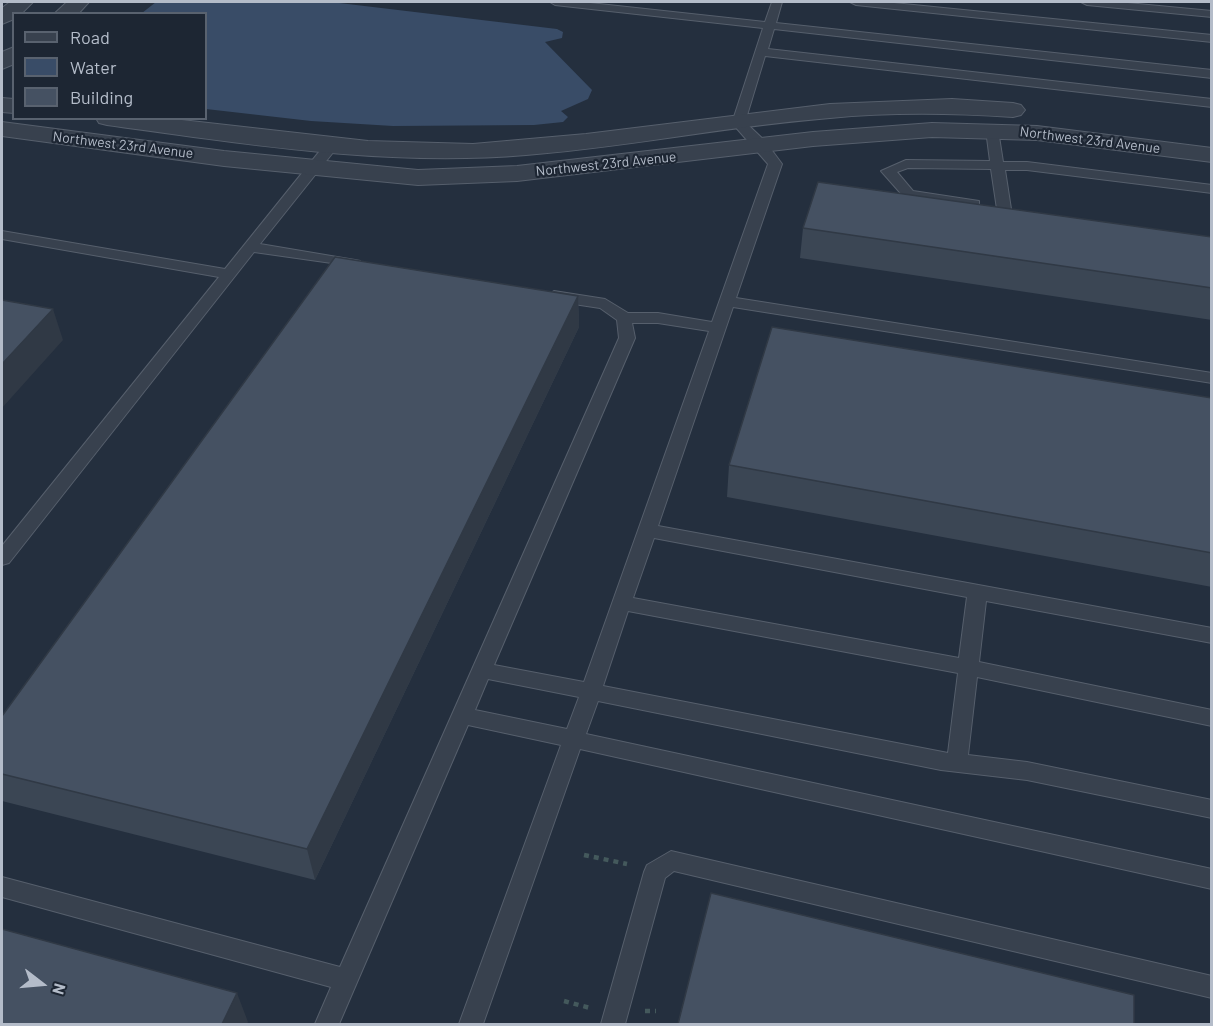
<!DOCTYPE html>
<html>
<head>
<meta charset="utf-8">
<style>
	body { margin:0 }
	#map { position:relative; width:1213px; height:1026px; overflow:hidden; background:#242f3e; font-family:Barlow,sans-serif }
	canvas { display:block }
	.frame { position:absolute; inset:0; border:3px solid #b4bcc9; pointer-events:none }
	.legend { position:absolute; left:12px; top:12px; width:195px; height:108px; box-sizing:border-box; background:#1d2633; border:2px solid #59626f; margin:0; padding:8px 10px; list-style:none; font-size:18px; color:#b4bcc9 }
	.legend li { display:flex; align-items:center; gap:12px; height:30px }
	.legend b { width:30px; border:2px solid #59626f }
	.north { position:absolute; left:12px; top:954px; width:60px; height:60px; -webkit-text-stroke:4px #1d2633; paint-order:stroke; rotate:106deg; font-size:16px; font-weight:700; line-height:24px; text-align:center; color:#b4bcc9 }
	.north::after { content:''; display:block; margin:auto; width:21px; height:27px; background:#b4bcc9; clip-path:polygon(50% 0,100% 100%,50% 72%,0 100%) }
</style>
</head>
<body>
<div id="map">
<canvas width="1213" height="1026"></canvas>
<div class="frame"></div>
<ul class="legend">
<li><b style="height:8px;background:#38414e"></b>Road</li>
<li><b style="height:16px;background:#394c67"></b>Water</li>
<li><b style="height:16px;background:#455162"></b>Building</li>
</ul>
<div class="north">N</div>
</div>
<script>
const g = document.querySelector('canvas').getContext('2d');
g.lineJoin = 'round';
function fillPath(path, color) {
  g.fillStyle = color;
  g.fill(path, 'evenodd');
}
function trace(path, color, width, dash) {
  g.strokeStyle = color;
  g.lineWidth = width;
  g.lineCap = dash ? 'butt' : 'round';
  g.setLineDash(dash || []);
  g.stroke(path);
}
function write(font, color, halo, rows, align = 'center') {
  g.font = font + ' Barlow,sans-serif';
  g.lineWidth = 4.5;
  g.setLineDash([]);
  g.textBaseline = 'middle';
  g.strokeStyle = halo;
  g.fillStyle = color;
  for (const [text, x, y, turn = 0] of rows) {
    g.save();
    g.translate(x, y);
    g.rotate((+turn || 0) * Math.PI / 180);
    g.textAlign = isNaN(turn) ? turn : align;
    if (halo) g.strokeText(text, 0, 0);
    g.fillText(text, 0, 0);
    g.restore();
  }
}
const water = new Path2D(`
	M 156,2 L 331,2 L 557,29 L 563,32 L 562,38 L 545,42 L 592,90 L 588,99 L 561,111 L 568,117 L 563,122 L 534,125 L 393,126 L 311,121 L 206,109 L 206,14 L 142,13 Z`);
const path = new Path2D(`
	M 584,855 L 627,864
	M 564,1001 L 590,1008
	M 645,1011 L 656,1011`);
const service = new Path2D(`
	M 550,2 L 581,2 L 765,22 L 772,2 L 782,2 L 776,23 L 1212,70 L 1212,78 L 774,29 L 768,49 L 1212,99 L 1212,107 L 765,56 L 745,122 L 765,141 L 782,164 L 736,298 L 1212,373 L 1212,383 L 733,307 L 658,526 L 1212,628 L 1212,643 L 986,601 L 979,662 L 1212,710 L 1212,726 L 977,677 L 968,755 L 1027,762 L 1212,800 L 1212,818 L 1027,780 L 941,770 L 598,701 L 586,734 L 1212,869 L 1212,889 L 580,749 L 483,1024 L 459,1024 L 561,745 L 468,725 L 339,1024 L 315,1024 L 331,987 L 2,897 L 2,877 L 340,967 L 619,338 L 617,320 L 600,308 L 554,301 L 546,296 L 554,291 L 605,299 L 628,313 L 658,313 L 712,322 L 768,164 L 732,123 L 763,28 L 555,5 ZM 632,323 L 658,323 L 709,331 L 584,682 L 494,665 L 635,338 ZM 654,538 L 967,597 L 959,658 L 633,598 ZM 628,611 L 958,673 L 948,753 L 603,686 ZM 488,679 L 579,697 L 567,729 L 475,710 Z
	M 850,2 L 884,2 L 1212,35 L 1212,42 L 856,5 Z
	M 1081,2 L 1117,2 L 1212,11 L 1212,17 L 1087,5 Z
	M 992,126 L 998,130 L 1003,162 L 1027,162 L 1212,185 L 1212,193 L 1027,170 L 1005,170 L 1011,209 L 1004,213 L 997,209 L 991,169 L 908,168 L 897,172 L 913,191 L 979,201 L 979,207 L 974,208 L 904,197 L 881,171 L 906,160 L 990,161 L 986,130 Z
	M 332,141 L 339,145 L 260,244 L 355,260 L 360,261 L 362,264 L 360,267 L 254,252 L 9,563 L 2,565 L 2,546 L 219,277 L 2,239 L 2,231 L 225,269 L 327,142 Z
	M 671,851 L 1212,976 L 1212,998 L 674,871 L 665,878 L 625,1024 L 601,1024 L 644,872 L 647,865 Z`);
const minor = new Path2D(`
	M 2,98 L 14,99 L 14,113 L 2,112 Z
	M 952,99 L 1013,103 L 1021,105 L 1025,110 L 1021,115 L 1013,117 C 952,113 891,112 830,118 C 728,126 628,147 526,155 C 386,167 246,144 107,125 L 99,123 L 96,118 L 164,118 L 368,141 L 473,144 L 586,134 L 830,104 Z
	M 2,122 L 224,151 L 418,170 L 517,166 L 813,132 L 932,123 L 1037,126 L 1212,148 L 1212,162 L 1037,140 L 932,137 L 813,146 L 517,181 L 418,185 L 224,166 L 2,136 Z`);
const tertiary = new Path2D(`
	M 10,2 L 33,2 L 21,14 L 14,14 L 14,19 L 2,24 L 2,8 Z
	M 67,2 L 89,2 L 78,14 L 54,14 Z
	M 14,47 L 14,64 L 2,69 L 2,52 Z`);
const wall = new Path2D(`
	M 803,228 L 1212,237 L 1212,320 L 800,258 Z
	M 578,296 L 579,327 L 315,880 L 2,801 L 2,716 Z
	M 1212,398 L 1212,587 L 727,497 L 729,465 Z`);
const shadedWall = new Path2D(`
	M 578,296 L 579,327 L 315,880 L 307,849 Z
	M 53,309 L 63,340 L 2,408 L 2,364 Z
	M 237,993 L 248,1022 L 247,1024 L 222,1024 Z`);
const building = new Path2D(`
	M 818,182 L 1212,237 L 1212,288 L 803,228 Z
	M 335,257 L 578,296 L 307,849 L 2,774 L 2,716 Z
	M 2,300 L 53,309 L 2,364 Z
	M 772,327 L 1212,398 L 1212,553 L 729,465 Z
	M 711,893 L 1134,995 L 1134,1024 L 678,1024 Z
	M 2,929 L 237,993 L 222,1024 L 2,1024 Z`);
const farStreetnames = [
	["Northwest 23rd Avenue",1090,140,7],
	["Northwest 23rd Avenue",123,145,7],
	["Northwest 23rd Avenue",606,164,-6]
];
fillPath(water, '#394c67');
trace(service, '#565f6c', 2);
trace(minor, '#565f6c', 2);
trace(tertiary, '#565f6c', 2);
trace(path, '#44595c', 4.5, [5, 5]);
fillPath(service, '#38414e');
fillPath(minor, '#38414e');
fillPath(tertiary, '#38414e');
fillPath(wall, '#3b4654');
fillPath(shadedWall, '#303945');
fillPath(building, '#455162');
trace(building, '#303945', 1.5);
write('14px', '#b4bcc9', '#1d2633', farStreetnames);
</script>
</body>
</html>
